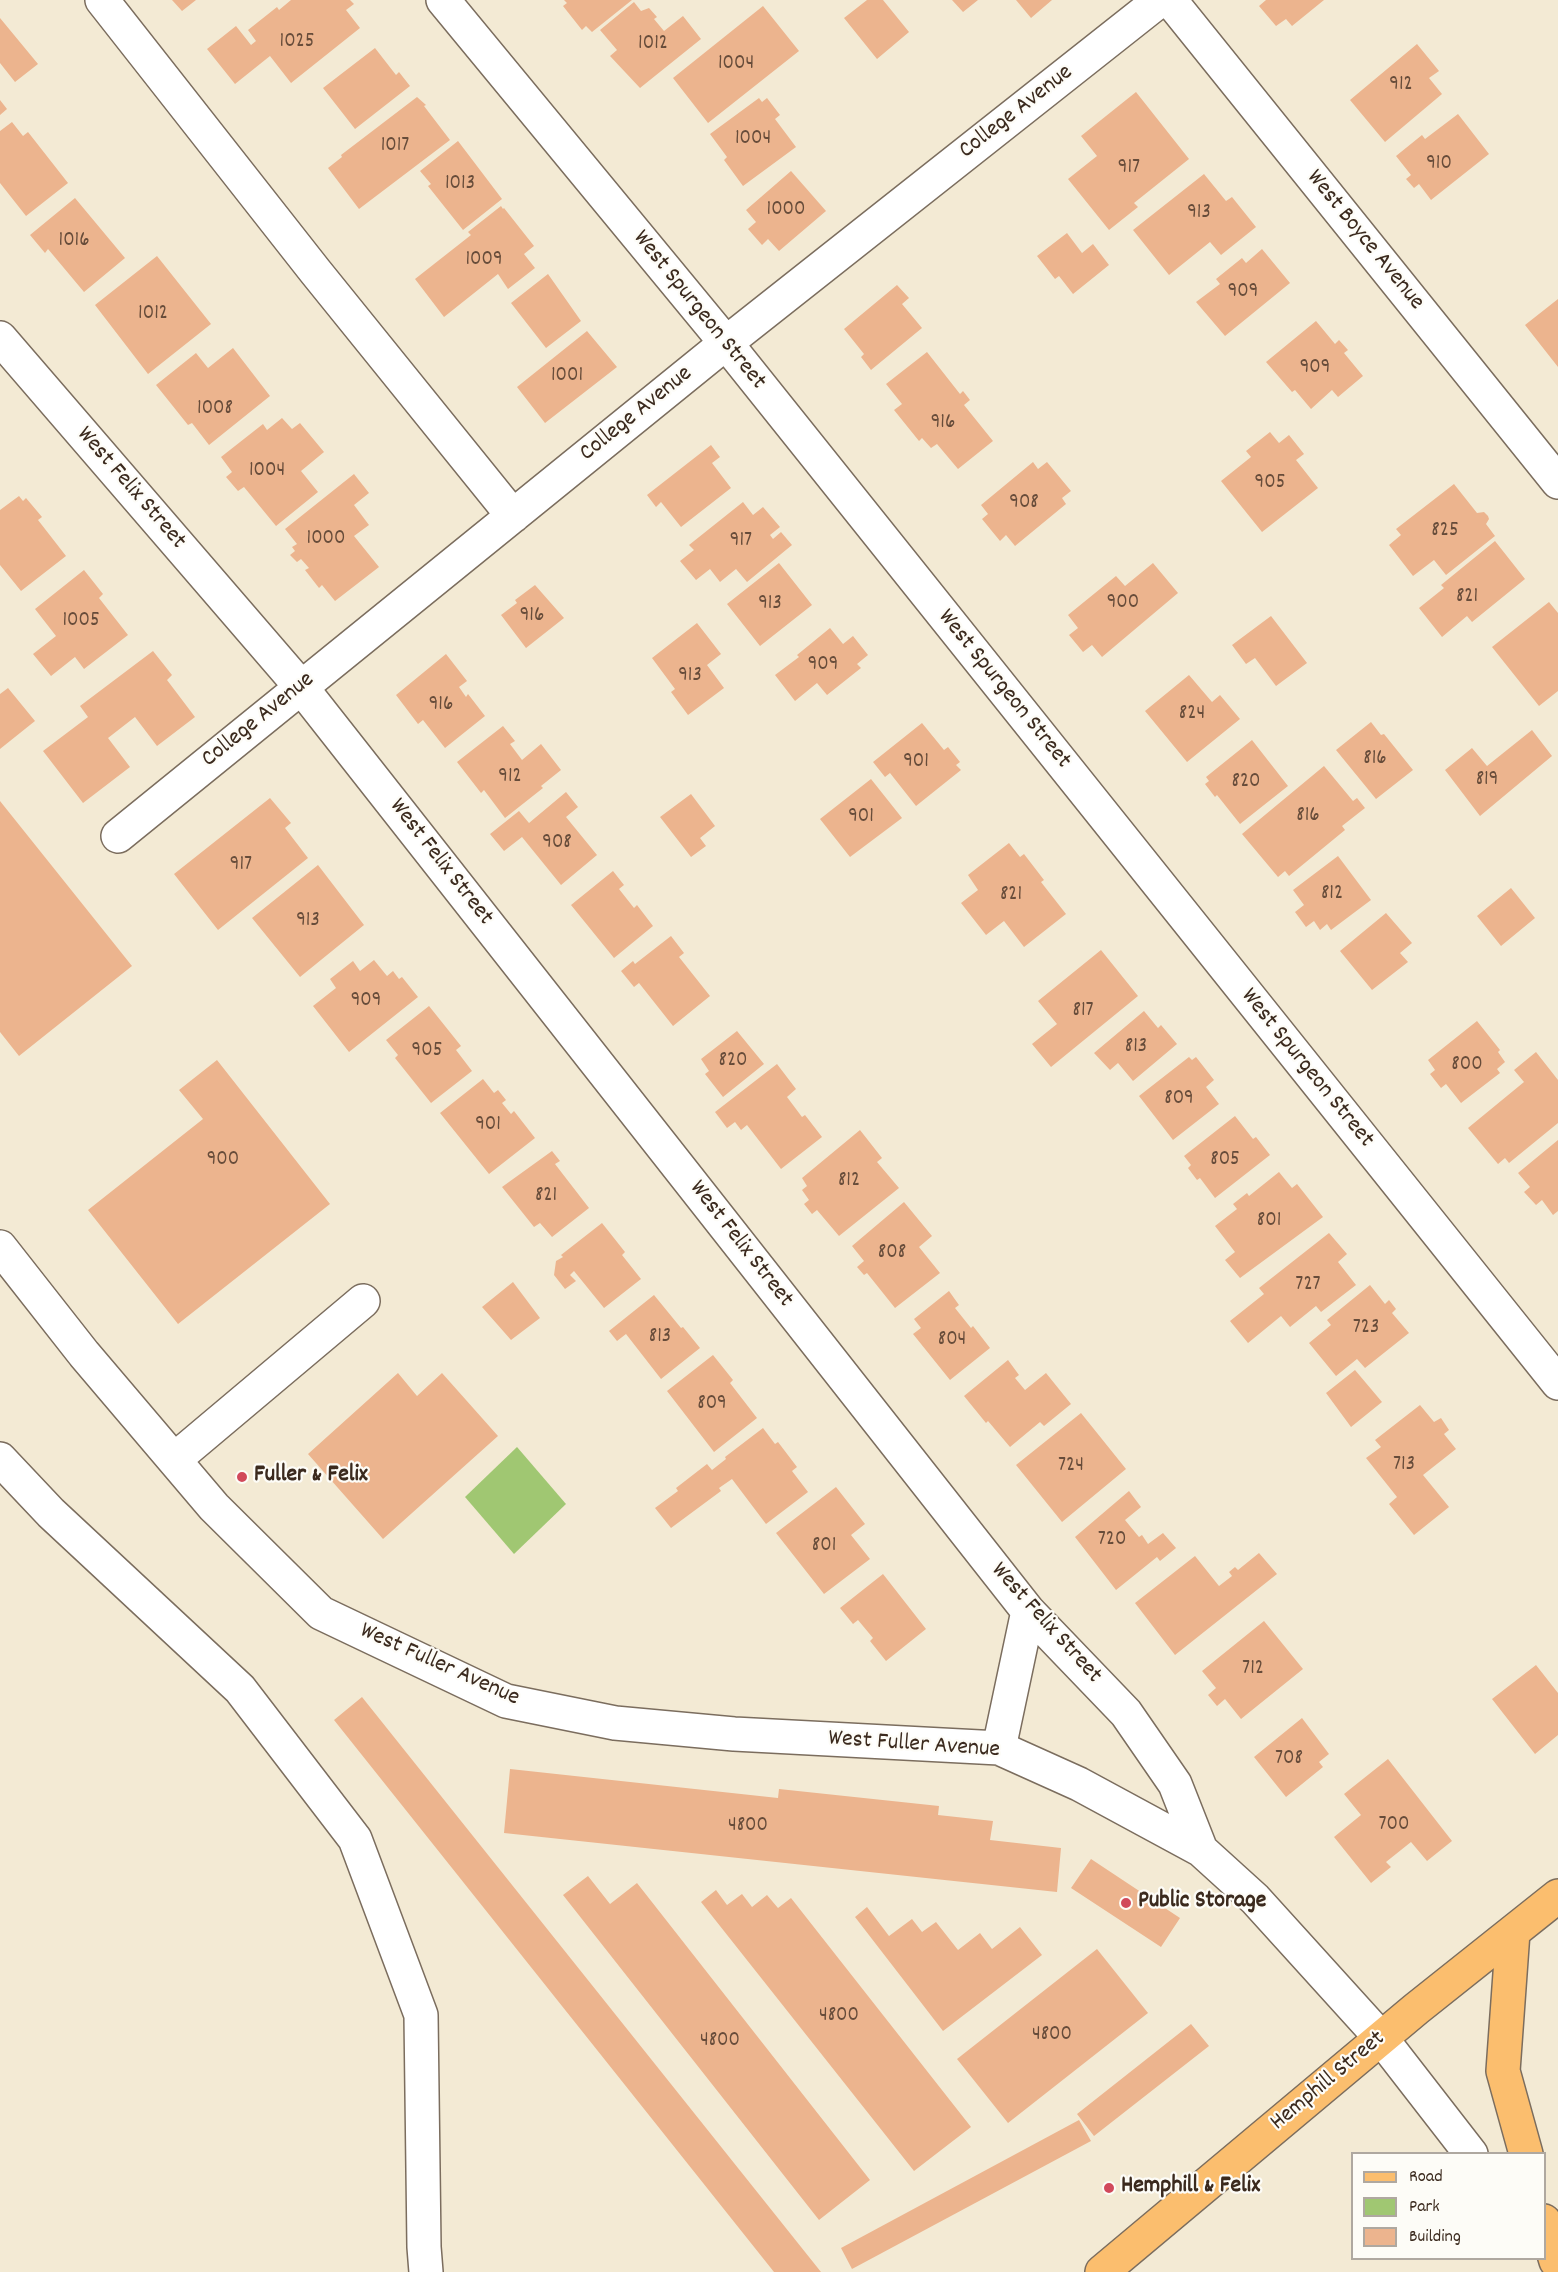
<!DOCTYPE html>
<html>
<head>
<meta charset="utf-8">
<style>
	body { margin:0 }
	#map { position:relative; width:1558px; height:2272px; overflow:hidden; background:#f3ead4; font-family:Dekko,sans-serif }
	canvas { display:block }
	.legend { position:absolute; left:1351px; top:2152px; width:195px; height:108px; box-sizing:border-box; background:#fdfcf7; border:2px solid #afa8a0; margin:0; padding:8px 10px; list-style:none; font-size:18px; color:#3b2a1e }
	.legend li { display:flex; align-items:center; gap:12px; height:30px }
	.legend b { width:30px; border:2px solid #afa8a0 }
</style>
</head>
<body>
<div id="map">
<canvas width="1558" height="2272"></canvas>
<ul class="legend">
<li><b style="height:8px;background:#fbbe6e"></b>Road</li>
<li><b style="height:16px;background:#a0c772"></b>Park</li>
<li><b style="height:16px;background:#ecb48e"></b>Building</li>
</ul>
</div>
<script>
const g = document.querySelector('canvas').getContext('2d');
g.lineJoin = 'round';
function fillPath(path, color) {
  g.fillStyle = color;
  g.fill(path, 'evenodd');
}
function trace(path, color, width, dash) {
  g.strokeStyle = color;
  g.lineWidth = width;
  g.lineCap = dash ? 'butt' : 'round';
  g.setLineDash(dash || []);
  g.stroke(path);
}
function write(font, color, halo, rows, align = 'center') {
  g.font = font + ' Dekko,sans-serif';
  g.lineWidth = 4.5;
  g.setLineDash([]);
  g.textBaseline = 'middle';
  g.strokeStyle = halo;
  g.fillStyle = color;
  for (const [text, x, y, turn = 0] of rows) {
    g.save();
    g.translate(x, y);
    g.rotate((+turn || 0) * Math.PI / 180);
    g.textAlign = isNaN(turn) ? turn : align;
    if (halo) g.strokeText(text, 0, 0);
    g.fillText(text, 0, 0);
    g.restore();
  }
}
const green = new Path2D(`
	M 517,1447 L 566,1504 L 514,1554 L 465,1497 Z`);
const building = new Path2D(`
	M 172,0 L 196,0 L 182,11 Z
	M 291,0 L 350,0 L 354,4 L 346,10 L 360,28 L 291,83 L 270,56 L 235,84 L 207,49 L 236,26 L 251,45 L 256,41 L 248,30 L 277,7 L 279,10 Z
	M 564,0 L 632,0 L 592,32 L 586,26 L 582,30 L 563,6 L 567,3 Z
	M 867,0 L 883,0 L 909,32 L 877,59 L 844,18 Z
	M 952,0 L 978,0 L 963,12 Z
	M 1016,0 L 1052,0 L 1031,18 Z
	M 1266,0 L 1324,0 L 1292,26 L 1286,19 L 1276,26 L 1259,6 Z
	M 634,2 L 641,11 L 649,8 L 657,17 L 654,19 L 664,31 L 683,16 L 701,39 L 640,88 L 610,56 L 617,50 L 600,30 Z
	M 763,6 L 799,51 L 708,123 L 673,78 Z
	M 0,18 L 38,64 L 15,82 L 0,63 Z
	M 1417,44 L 1439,71 L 1429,78 L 1442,94 L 1385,142 L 1350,100 Z
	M 375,48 L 396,75 L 399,72 L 410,86 L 355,129 L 323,88 Z
	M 1136,92 L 1189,159 L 1134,203 L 1138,207 L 1109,230 L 1068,179 L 1097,156 L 1081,136 Z
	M 417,97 L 426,105 L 424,106 L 450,140 L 359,209 L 328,168 L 342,157 L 341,155 Z
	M 759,98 L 762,102 L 767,98 L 780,115 L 775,119 L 796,147 L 743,186 L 724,160 L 727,157 L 710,134 Z
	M 0,100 L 7,109 L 0,115 Z
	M 1458,114 L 1489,154 L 1431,200 L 1419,184 L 1414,188 L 1406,179 L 1411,175 L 1396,156 L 1422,135 L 1425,139 Z
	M 12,122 L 23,136 L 28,132 L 68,183 L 26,216 L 0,183 L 0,131 Z
	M 458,141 L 502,199 L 463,230 L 428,186 L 431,184 L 420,171 Z
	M 791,171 L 826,211 L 779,251 L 768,239 L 762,245 L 748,229 L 756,222 L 746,210 Z
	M 1204,174 L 1226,201 L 1232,197 L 1256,227 L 1221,255 L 1210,242 L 1169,275 L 1133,230 Z
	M 75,198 L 125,258 L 84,292 L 48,249 L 45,253 L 30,235 Z
	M 501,206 L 503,209 L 504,208 L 534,246 L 524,254 L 535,268 L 508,289 L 498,274 L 444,317 L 415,279 L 471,235 L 468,232 Z
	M 1067,233 L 1082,253 L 1093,244 L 1109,265 L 1073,294 L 1059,276 L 1055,279 L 1037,256 Z
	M 1262,249 L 1290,283 L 1225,336 L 1196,302 L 1220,284 L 1216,279 L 1242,258 L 1246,263 Z
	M 157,256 L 211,324 L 148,374 L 95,305 Z
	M 548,274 L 581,321 L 546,348 L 511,303 Z
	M 897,285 L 909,298 L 902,304 L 922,328 L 871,370 L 861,357 L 864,354 L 844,329 Z
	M 1558,299 L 1558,367 L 1525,325 Z
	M 1316,321 L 1335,344 L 1339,340 L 1348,350 L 1344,353 L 1363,376 L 1338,397 L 1332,390 L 1311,409 L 1295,390 L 1292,392 L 1266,362 Z
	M 587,331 L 617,367 L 545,423 L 517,387 Z
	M 233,348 L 270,396 L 209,445 L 192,423 L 188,425 L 156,385 L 196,353 L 208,368 Z
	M 927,352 L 960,394 L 963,391 L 970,400 L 964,405 L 993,441 L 958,469 L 937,444 L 931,448 L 922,438 L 919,441 L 894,410 L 902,404 L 886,384 Z
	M 282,418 L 292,429 L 300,423 L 324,452 L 301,471 L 318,492 L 276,526 L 244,487 L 238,491 L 226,477 L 232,472 L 221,457 L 263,424 L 267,430 Z
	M 1270,432 L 1279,443 L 1289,435 L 1304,454 L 1296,460 L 1318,488 L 1262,532 L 1221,481 L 1251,457 L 1246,451 Z
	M 711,445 L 720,457 L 712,463 L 731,488 L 681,527 L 661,502 L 656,507 L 647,495 Z
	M 1033,462 L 1038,469 L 1047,462 L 1071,491 L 1062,498 L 1066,504 L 1015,546 L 1006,535 L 1000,541 L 982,519 L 988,514 L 981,505 Z
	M 354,474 L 369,493 L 354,505 L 369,525 L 354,536 L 379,567 L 335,601 L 322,585 L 319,588 L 305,570 L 309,568 L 301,559 L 297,562 L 290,555 L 295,551 L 292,547 L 297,544 L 285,529 Z
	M 1454,484 L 1477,513 L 1484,512 L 1488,516 L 1489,519 L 1486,524 L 1495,536 L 1446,575 L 1434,560 L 1413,576 L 1389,545 L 1401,535 L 1396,529 Z
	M 19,496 L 23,501 L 26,498 L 42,517 L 38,520 L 66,556 L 21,591 L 0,565 L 0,510 Z
	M 743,502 L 753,515 L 763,507 L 780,527 L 770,535 L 773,539 L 781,532 L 792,545 L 747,582 L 736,569 L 720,582 L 710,569 L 696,580 L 680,561 L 694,550 L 689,545 Z
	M 1495,541 L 1525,579 L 1472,622 L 1467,616 L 1442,637 L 1419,608 L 1444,588 L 1441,585 Z
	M 779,563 L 812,605 L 760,646 L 727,604 Z
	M 1153,563 L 1178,593 L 1102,657 L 1092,645 L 1083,652 L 1069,635 L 1078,628 L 1068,615 L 1116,576 L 1125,586 Z
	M 84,570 L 103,594 L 99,598 L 128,635 L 84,669 L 75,657 L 51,676 L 33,654 L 56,636 L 35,609 Z
	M 535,585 L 564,618 L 526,648 L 501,615 L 517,603 L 515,600 Z
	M 1549,602 L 1558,613 L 1558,691 L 1539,706 L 1492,647 Z
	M 1271,616 L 1307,663 L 1276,686 L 1255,658 L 1246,664 L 1232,645 Z
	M 697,623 L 721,654 L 707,665 L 724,688 L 688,715 L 671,692 L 675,689 L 652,658 Z
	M 830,628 L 843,644 L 853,636 L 868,655 L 857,664 L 861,668 L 827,695 L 817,683 L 795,701 L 775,675 L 799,657 L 797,655 Z
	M 153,651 L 172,675 L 167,680 L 195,717 L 157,746 L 135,717 L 108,738 L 130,767 L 83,803 L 43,751 L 88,717 L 80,706 Z
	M 446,654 L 467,681 L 459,687 L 466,697 L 468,694 L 485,716 L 445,748 L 423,720 L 418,724 L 396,695 Z
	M 1189,675 L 1212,702 L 1220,695 L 1240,719 L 1187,762 L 1145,711 Z
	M 8,688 L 35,721 L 0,749 L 0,694 Z
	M 1371,722 L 1381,735 L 1384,734 L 1413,770 L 1376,799 L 1336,750 Z
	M 922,723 L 944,750 L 948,747 L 960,762 L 956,765 L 961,770 L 916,806 L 890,773 L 885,777 L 873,762 Z
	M 503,726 L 515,741 L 510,744 L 522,760 L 541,744 L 561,770 L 541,786 L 543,788 L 505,818 L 484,790 L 481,793 L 457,762 Z
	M 1532,730 L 1552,756 L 1480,816 L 1445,770 L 1472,748 L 1487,766 Z
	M 1252,740 L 1288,786 L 1240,824 L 1217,795 L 1215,797 L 1205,784 L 1209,781 L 1206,777 Z
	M 1324,766 L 1353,801 L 1357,798 L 1365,808 L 1342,826 L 1345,830 L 1289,876 L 1285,871 L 1278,877 L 1242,834 Z
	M 871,779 L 902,818 L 850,857 L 820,819 Z
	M 566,792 L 578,807 L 566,817 L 597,855 L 561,885 L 522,837 L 504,851 L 490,834 L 519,811 L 529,823 Z
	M 691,794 L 715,826 L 700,838 L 706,846 L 691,857 L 660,817 Z
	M 270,798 L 291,823 L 285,828 L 308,858 L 218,930 L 174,874 Z
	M 0,801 L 132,966 L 19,1056 L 0,1032 Z
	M 1009,843 L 1020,857 L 1024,854 L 1044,880 L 1041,882 L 1066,914 L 1024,947 L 1004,921 L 986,935 L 961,903 L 978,890 L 968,875 Z
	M 1338,856 L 1371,900 L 1331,930 L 1327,924 L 1320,930 L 1314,921 L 1306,927 L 1295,912 L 1304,905 L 1293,890 Z
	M 318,865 L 364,925 L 300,977 L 252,918 Z
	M 613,871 L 624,885 L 619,889 L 634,908 L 637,905 L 653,926 L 614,958 L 571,905 Z
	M 1511,888 L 1535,918 L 1501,946 L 1477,916 Z
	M 1386,913 L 1412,943 L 1400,953 L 1408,962 L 1372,990 L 1340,951 Z
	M 671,936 L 684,953 L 679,957 L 710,996 L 673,1026 L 639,983 L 634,987 L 621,971 L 633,961 L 635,964 Z
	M 1101,950 L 1138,996 L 1051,1067 L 1032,1044 L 1057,1024 L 1038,1001 Z
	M 374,960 L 387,976 L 393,971 L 399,979 L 402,977 L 418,997 L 349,1052 L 313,1006 L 336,988 L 330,979 L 353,961 L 360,971 Z
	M 429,1006 L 461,1046 L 456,1050 L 472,1071 L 431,1103 L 395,1058 L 398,1055 L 386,1040 Z
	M 1144,1011 L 1158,1028 L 1161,1025 L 1177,1044 L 1133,1081 L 1118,1063 L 1110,1070 L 1094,1053 Z
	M 1477,1021 L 1500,1050 L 1498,1052 L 1505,1062 L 1497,1069 L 1500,1073 L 1461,1103 L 1446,1084 L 1441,1088 L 1430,1074 L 1435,1070 L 1428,1060 Z
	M 737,1031 L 764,1064 L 723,1097 L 705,1074 L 709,1071 L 701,1059 Z
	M 1536,1052 L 1558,1080 L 1558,1123 L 1509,1163 L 1505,1158 L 1498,1164 L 1468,1128 L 1524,1082 L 1514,1070 Z
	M 1189,1057 L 1192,1060 L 1196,1057 L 1214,1080 L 1206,1087 L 1219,1104 L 1173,1140 L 1139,1096 Z
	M 217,1060 L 330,1204 L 178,1324 L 88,1210 L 203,1119 L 179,1090 Z
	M 777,1064 L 796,1089 L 787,1097 L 802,1117 L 805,1115 L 822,1137 L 781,1169 L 747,1125 L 741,1130 L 735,1122 L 727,1128 L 715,1112 Z
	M 483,1079 L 494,1093 L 498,1090 L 506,1100 L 502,1103 L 511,1114 L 514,1111 L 535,1138 L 489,1174 L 440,1113 Z
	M 1235,1116 L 1253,1139 L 1256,1137 L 1270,1155 L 1215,1198 L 1200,1178 L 1197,1180 L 1188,1168 L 1191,1165 L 1184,1156 Z
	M 860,1130 L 882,1158 L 877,1162 L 899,1188 L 839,1236 L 817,1210 L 812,1214 L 804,1204 L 809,1200 L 802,1190 L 807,1186 L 802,1178 Z
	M 1558,1140 L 1558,1211 L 1553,1215 L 1542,1200 L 1536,1205 L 1524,1192 L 1530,1187 L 1518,1173 Z
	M 552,1151 L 560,1161 L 555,1164 L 589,1208 L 552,1237 L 540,1223 L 534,1227 L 502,1187 Z
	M 1279,1172 L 1292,1188 L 1297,1184 L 1323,1217 L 1240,1278 L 1225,1260 L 1235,1252 L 1215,1226 L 1237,1209 L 1233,1204 L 1247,1193 L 1249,1196 Z
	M 904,1202 L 932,1236 L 919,1247 L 940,1273 L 895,1308 L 867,1273 L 864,1275 L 857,1267 L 864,1261 L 852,1246 Z
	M 602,1223 L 625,1252 L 622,1255 L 641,1279 L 604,1308 L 574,1271 L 570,1275 L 576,1281 L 565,1289 L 554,1275 L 556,1261 L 563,1257 L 561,1255 Z
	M 1329,1233 L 1347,1254 L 1338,1262 L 1356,1285 L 1321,1312 L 1316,1306 L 1290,1327 L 1281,1316 L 1248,1343 L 1230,1321 L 1264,1294 L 1259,1288 Z
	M 513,1282 L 540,1318 L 511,1340 L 482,1307 Z
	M 1370,1285 L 1385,1304 L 1389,1300 L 1396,1309 L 1392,1313 L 1409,1333 L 1365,1368 L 1357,1359 L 1336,1376 L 1309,1343 L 1331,1325 L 1327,1320 Z
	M 949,1291 L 959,1305 L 955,1308 L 971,1328 L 973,1326 L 990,1348 L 950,1380 L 913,1334 L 921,1328 L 914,1319 Z
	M 654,1295 L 681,1328 L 683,1327 L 700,1348 L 661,1379 L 626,1334 L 617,1341 L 609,1331 Z
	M 713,1355 L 733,1380 L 730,1383 L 757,1418 L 714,1452 L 667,1391 Z
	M 1008,1360 L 1019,1375 L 1015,1378 L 1025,1390 L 1046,1373 L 1071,1404 L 1044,1426 L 1040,1422 L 1010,1447 L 988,1421 L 986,1423 L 964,1396 Z
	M 1355,1370 L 1382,1402 L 1351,1427 L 1326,1393 Z
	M 398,1373 L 417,1396 L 442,1373 L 498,1436 L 383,1539 L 308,1454 Z
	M 1420,1405 L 1434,1422 L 1441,1418 L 1449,1430 L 1444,1434 L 1456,1449 L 1423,1475 L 1449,1507 L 1414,1535 L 1389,1504 L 1397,1497 L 1366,1458 L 1381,1447 L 1375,1440 Z
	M 1081,1413 L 1126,1469 L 1062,1522 L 1016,1465 Z
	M 763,1428 L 775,1444 L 778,1442 L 797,1467 L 792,1471 L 808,1492 L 766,1524 L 732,1479 L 719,1488 L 721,1491 L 671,1528 L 655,1508 L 678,1491 L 676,1488 L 707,1464 L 712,1470 L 726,1459 L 725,1457 Z
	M 836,1487 L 865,1524 L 851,1535 L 870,1559 L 824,1594 L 776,1533 Z
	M 1129,1491 L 1141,1507 L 1125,1520 L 1139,1537 L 1142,1535 L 1148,1544 L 1163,1533 L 1176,1548 L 1160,1561 L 1157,1557 L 1116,1590 L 1075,1537 Z
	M 1259,1553 L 1277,1574 L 1175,1655 L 1135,1603 L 1195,1556 L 1219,1586 L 1232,1576 L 1229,1572 L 1235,1567 L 1238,1570 Z
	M 883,1574 L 926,1629 L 886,1661 L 870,1641 L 873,1638 L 858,1620 L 853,1624 L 840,1608 Z
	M 1264,1621 L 1303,1669 L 1241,1719 L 1225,1699 L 1217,1706 L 1208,1695 L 1216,1688 L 1202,1671 Z
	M 1536,1665 L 1558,1693 L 1558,1735 L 1535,1754 L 1492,1699 Z
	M 362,1697 L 821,2272 L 774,2272 L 334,1720 Z
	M 1302,1718 L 1329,1754 L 1319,1762 L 1323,1767 L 1286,1797 L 1254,1757 Z
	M 1388,1759 L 1452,1841 L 1427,1861 L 1411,1842 L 1386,1862 L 1391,1867 L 1371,1883 L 1334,1837 L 1361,1815 L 1344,1794 Z
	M 510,1769 L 778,1798 L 779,1789 L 939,1806 L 938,1815 L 993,1821 L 990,1840 L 1061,1848 L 1057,1892 L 504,1833 Z
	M 1091,1859 L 1180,1918 L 1161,1947 L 1071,1888 Z
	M 588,1876 L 610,1904 L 637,1883 L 870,2180 L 819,2220 L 563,1895 Z
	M 716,1890 L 727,1905 L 742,1894 L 752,1907 L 767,1895 L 778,1908 L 791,1898 L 971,2127 L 914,2171 L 701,1902 Z
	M 867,1907 L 889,1936 L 912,1919 L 922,1932 L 936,1922 L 958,1950 L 980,1933 L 992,1949 L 1020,1927 L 1042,1955 L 943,2031 L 855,1917 Z
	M 1097,1949 L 1148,2013 L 1008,2123 L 957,2059 Z
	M 1191,2024 L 1209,2046 L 1094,2136 L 1077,2114 Z
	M 1079,2120 L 1091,2141 L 852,2269 L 841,2248 Z`);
const minor = new Path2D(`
	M 102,0 L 315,271 L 513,516
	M 443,0 L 726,343 L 1558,1383
	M 1170,0 L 1558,482
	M 0,338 L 301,687 L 1028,1611 L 1126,1713 L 1175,1784 L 1201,1850 L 1255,1899 L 1381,2038 L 1471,2154
	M 118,836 L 726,343 L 1160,0
	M 0,1247 L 84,1354 L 214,1507 L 321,1613 L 506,1701 L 615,1723 L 734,1734 L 999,1748 L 1079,1784 L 1201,1850
	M 0,1459 L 51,1513 L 240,1689 L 355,1839 L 421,2015 L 424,2247 L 426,2272
	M 174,1460 L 363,1301
	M 999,1748 L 1028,1611`);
const major = new Path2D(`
	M 1513,1932 L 1503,2071 L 1526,2154
	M 1544,2221 L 1556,2261
	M 1102,2272 L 1416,2009 L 1558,1896`);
const markers = [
	[242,1477,6,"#d1495b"],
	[1126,1903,6,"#d1495b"],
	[1109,2188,6,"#d1495b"]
];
const numberNames = [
	["1025",297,43],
	["1012",653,45],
	["1004",736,65],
	["912",1401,86],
	["1004",753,140],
	["1017",395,147],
	["910",1439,165],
	["917",1129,169],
	["1013",460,185],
	["1000",786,211],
	["913",1199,214],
	["1016",74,242],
	["1009",484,261],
	["909",1243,293],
	["1012",153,315],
	["909",1315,369],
	["1001",567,377],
	["1008",215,410],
	["916",943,424],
	["1004",267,472],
	["905",1270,484],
	["908",1024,504],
	["825",1445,532],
	["1000",326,540],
	["917",741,542],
	["821",1467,598],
	["900",1123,604],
	["913",770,605],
	["916",532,617],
	["1005",81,622],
	["909",823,666],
	["913",690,677],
	["916",441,706],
	["824",1192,715],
	["816",1375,760],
	["901",916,763],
	["912",510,778],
	["819",1487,781],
	["820",1246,783],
	["816",1308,817],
	["901",861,818],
	["908",557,844],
	["917",241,866],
	["812",1332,895],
	["821",1011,896],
	["913",308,922],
	["909",366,1002],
	["817",1083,1012],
	["813",1136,1048],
	["905",427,1052],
	["820",733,1062],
	["800",1467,1066],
	["809",1179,1100],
	["901",488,1126],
	["900",223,1161],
	["805",1225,1161],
	["812",849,1182],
	["821",546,1197],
	["801",1269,1222],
	["808",892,1254],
	["727",1308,1286],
	["723",1366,1329],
	["813",660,1338],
	["804",952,1341],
	["809",712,1405],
	["713",1404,1466],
	["724",1071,1467],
	["720",1112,1541],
	["801",824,1547],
	["712",1253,1670],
	["708",1289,1760],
	["700",1394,1826],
	["4800",748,1827],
	["4800",839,2017],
	["4800",1052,2036],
	["4800",720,2042]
];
const streetNames = [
	["College Avenue",1017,113,-38],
	["West Boyce Avenue",1364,241,51],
	["West Spurgeon Street",698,311,51],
	["College Avenue",637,415,-39],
	["West Felix Street",130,489,49],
	["West Spurgeon Street",1003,690,51],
	["College Avenue",259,721,-39],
	["West Felix Street",440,863,52],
	["West Spurgeon Street",1306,1069,51],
	["West Felix Street",740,1245,52],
	["West Felix Street",1045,1624,48],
	["West Fuller Avenue",439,1666,24],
	["West Fuller Avenue",914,1746,4],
	["Hemphill Street",1329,2082,-40]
];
const poiNames = [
	["Fuller & Felix",254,1477],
	["Public Storage",1138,1903],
	["Hemphill & Felix",1121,2188]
];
fillPath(green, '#a0c772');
fillPath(building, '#ecb48e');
trace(minor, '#7b6d5e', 36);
trace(major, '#7b6d5e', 36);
trace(minor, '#fff', 33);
trace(major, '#fbbe6e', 33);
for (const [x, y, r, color] of markers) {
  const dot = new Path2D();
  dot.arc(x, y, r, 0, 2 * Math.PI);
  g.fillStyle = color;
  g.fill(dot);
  trace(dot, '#fdfcf7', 2);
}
write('21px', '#674c3a', null, numberNames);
write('24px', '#3b2a1e', '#fdfcf7', streetNames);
write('bold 24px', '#3b2a1e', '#fdfcf7', poiNames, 'left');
</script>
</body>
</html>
